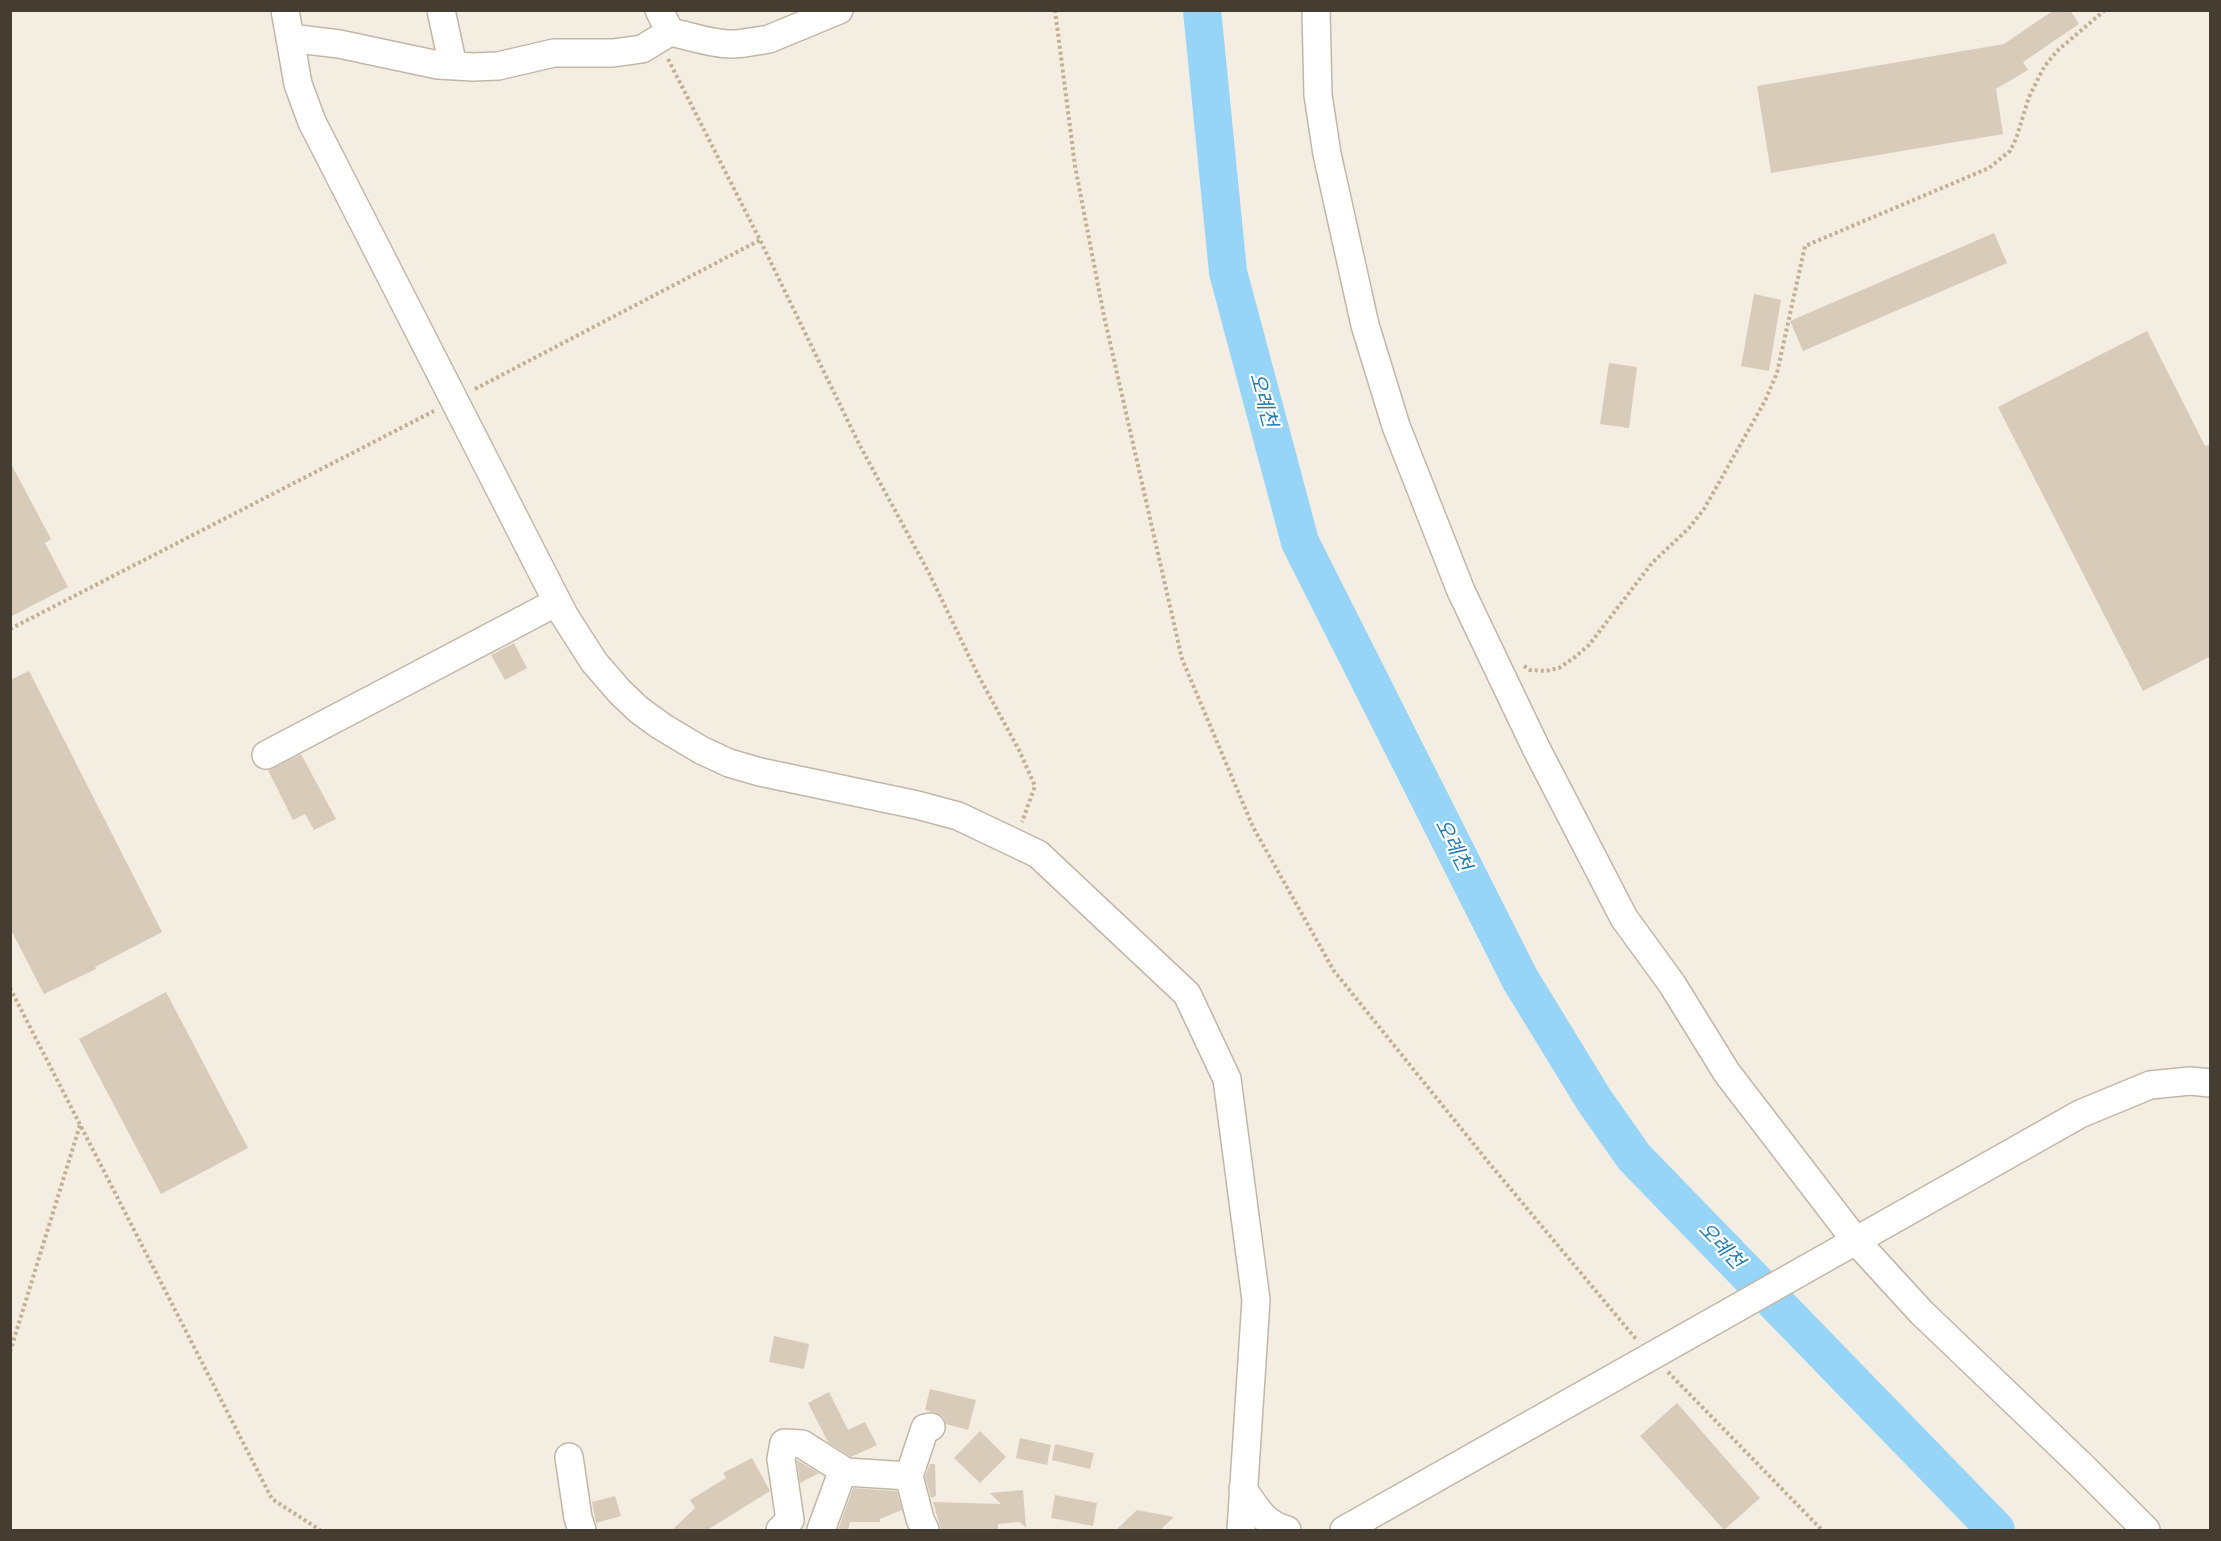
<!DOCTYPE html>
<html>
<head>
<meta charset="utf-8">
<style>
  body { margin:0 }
  #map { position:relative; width:2221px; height:1541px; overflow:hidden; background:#f3ede2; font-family:Mulish,sans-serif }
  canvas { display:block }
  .frame { position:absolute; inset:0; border:12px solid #453d32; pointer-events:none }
</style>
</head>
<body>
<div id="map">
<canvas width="2221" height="1541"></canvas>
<div class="frame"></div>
</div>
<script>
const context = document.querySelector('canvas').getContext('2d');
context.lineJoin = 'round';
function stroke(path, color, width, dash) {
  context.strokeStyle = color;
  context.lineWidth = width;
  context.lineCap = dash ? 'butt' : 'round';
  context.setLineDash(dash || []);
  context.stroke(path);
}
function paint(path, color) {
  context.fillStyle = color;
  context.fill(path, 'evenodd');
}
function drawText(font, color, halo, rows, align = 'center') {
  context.font = font + ' Mulish,"Noto Sans KR",sans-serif';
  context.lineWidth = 4.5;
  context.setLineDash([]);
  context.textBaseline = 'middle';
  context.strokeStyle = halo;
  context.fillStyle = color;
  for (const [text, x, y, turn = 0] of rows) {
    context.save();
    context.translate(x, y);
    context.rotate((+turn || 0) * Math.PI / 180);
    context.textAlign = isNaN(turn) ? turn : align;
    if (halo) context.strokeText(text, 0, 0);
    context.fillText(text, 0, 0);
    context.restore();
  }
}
const river = new Path2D(`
  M1202,10L1228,272L1300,542L1520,979L1594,1100L1634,1157L1996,1530`);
const building = new Path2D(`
  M2054,10H2070L2079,24L2023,62L2028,70L1996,89L2003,134L1771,173L1757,86L2004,44Z
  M1994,233L2007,263L1803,351L1790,321Z
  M1754,294L1781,300L1769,371L1741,366Z
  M2147,331L2205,446L2211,444V656L2143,691L1998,407Z
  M1609,363L1637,367L1629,428L1600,424Z
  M10,462L51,539L45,543L68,587L10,617Z
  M514,643L527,668L505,680L491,655Z
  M29,671L162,932L95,967L96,969L44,994L10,928V680Z
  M301,754L336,819L314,830L305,814L293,820L268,770Z
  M166,992L248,1148L161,1194L79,1039Z
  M774,1336L809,1344L804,1369L769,1362Z
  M930,1389L976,1400L968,1430L946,1424L943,1417L937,1413L925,1410Z
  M829,1392L848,1430L865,1422L877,1445L851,1457L828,1442L808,1403Z
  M1677,1403L1760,1498L1724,1530L1640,1436Z
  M980,1431L1006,1457L980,1483L954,1458Z
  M1020,1438L1051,1445L1047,1465L1016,1458Z
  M1055,1444L1094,1453L1090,1469L1052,1460Z
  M752,1458L770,1491L707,1530H672L695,1508L690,1500L726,1478L723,1473Z
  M797,1460L819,1473L800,1483Z
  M930,1464H935L936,1496L931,1498L925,1477Z
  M853,1488L897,1491L902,1510L880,1519V1522H850L848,1530H838Z
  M1023,1490L1026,1528L1020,1522L998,1524V1530H941L933,1502L1001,1504L990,1493Z
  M1055,1495L1097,1503L1093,1526L1051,1518Z
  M615,1496L621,1516L596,1523L592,1502Z
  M1137,1510L1174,1517L1160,1530H1116Z`);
const path = new Path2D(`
  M1055,10L1075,166L1104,316L1182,659L1253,827L1334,971L1489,1163L1636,1339
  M668,59L760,240L859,444L929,573L978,675L1019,750L1035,786L1022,822
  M475,389L760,240
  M10,629L434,411
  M1524,666L1530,670L1546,671L1559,668L1575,657L1589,645L1652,563L1689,528L1704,509L1765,401L1777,373L1805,246L1989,168L2010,151L2016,139L2029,97L2044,67L2057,51L2105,10
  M10,988L272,1499L320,1530
  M10,1352L80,1125
  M1668,1372L1822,1530`);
const minor = new Path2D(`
  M285,10L298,84L312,122L564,615L594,662L620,692L639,710L661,726L701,750L729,763L760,772L917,805L958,816L1038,854L1187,994L1227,1079L1256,1300L1241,1530
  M441,10L453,66
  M659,10L670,32
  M1316,10L1318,95L1327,154L1365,325L1396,426L1461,591L1536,748L1624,918L1672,984L1727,1073L1856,1241L1922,1313L2082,1466L2146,1530
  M290,38L339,44L438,65L473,67L498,66L554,53H613L642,49L670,32C690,36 711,44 731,44C743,44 756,41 769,39L839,10
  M266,755L557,602
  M569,1457L578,1518L582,1530
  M1243,1489C1256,1508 1264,1524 1287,1530
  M780,1530L790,1520L781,1459L784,1443L802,1444L846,1472L909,1476
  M821,1530L843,1470
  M925,1530L920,1519L909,1476L925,1428L931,1427
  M1344,1530L2080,1114L2150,1085L2190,1081L2210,1083`);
const waterNames = [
  ["오례천",1263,400,75],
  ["오례천",1453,845,63],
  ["오례천",1721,1246,46]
];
stroke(river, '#97d5f8', 38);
paint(building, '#d9cbba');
stroke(minor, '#c2b7a7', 30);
stroke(path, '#c3b094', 4, [3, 3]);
stroke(minor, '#fff', 27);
drawText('italic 20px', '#207db3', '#fff', waterNames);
</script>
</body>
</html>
